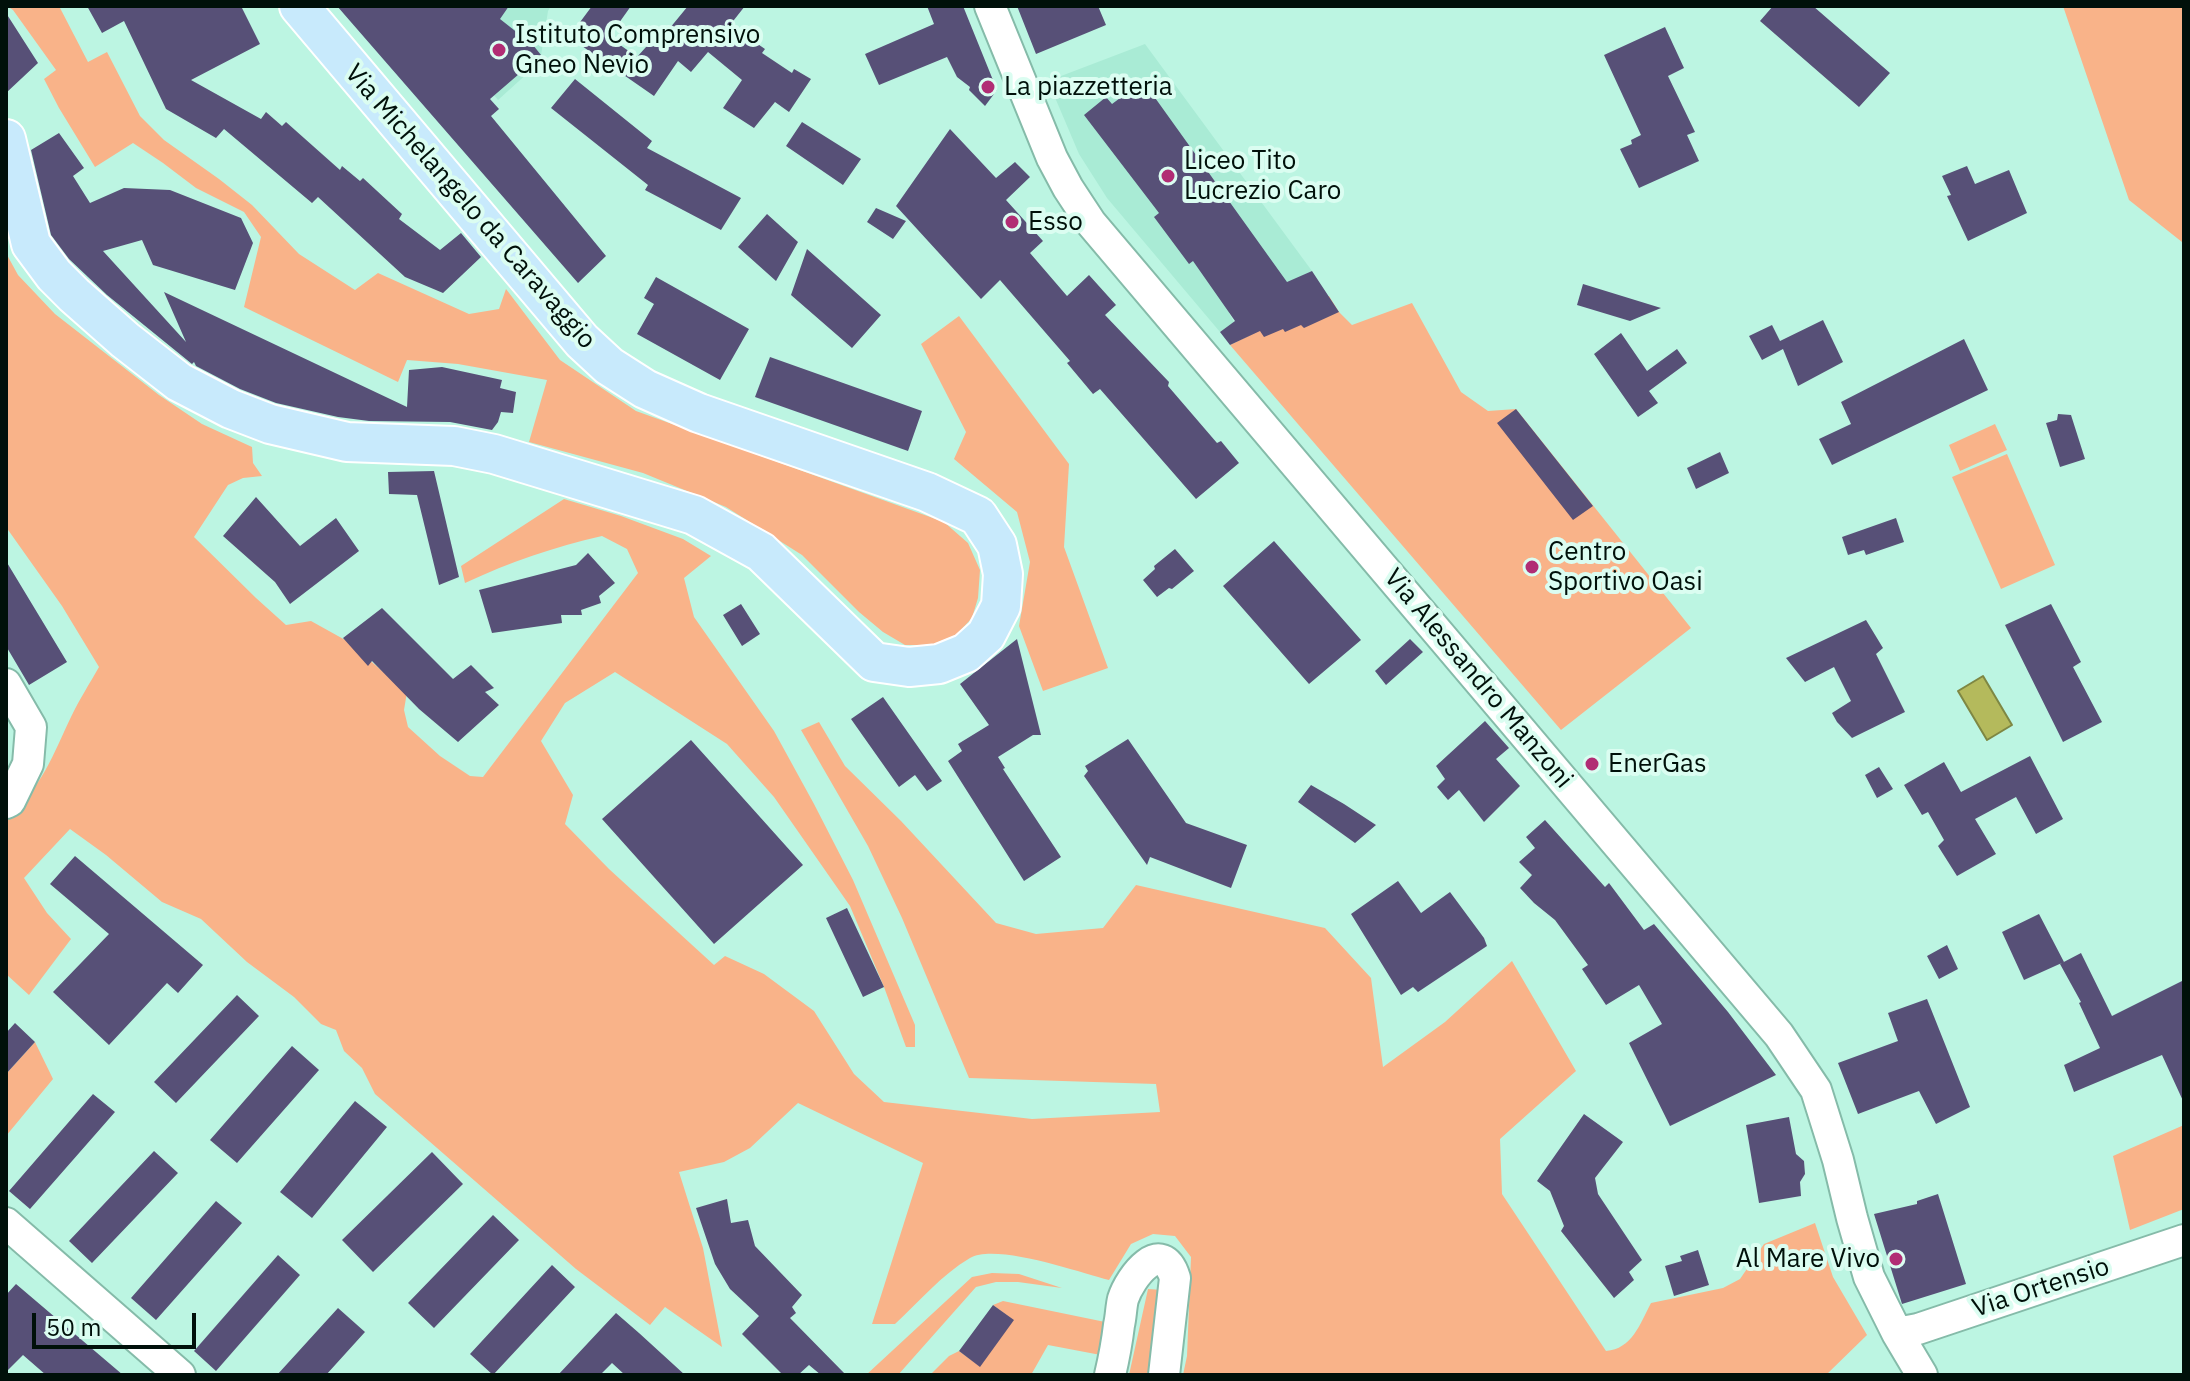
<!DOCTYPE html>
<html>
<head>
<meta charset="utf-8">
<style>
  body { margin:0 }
  #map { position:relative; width:2190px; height:1381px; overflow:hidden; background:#bcf5e2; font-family:"IBM Plex Sans",sans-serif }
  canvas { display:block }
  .frame { position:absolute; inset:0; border:8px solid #00100a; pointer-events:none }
  .scale { position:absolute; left:32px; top:1313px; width:164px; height:36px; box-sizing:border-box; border:4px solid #00100a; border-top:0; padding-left:10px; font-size:24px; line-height:28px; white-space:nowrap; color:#00100a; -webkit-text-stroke:6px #dbfdf1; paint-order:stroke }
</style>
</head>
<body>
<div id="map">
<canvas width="2190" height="1381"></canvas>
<div class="frame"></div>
<div class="scale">50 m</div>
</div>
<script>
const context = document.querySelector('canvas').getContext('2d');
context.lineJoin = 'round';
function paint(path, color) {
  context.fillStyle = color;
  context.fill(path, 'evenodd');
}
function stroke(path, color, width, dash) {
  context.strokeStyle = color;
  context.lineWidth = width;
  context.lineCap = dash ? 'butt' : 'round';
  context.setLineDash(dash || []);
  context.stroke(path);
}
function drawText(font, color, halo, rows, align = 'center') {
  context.font = font + ' "IBM Plex Sans",sans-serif';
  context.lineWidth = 8;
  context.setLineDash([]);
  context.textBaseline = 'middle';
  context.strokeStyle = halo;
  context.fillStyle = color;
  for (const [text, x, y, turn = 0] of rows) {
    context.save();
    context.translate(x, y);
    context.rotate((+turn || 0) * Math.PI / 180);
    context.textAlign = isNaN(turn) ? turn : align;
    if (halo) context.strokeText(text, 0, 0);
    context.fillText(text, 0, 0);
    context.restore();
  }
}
const built = new Path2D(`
  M446,6H551L548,11L540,62L498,100L444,36Z
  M1145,44L1312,271L1229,313L1234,322L1220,332L1107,198L1079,154L1048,81Z`);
const green = new Path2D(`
  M7,6H59L88,62L107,52L140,116L164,140L219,179L252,205L299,254L355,290L378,273L469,314L499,309L506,289L560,360L636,411L944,522L968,543L980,570L978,598L972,618L956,635L931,645H905L883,632L859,612L802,555L726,507L643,473L529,442L547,380L458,364L407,360L398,382L244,307L261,237L244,212L196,188L163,163L133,143L95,167L59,108L44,79L56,70L13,10Z
  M2063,6H2184V241L2182,242L2129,200Z
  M6,253L18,275L55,314L159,395L202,424L252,447L253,463L262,476L243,478L228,485L194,537L256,598L286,625L311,621L347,641L407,692L404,710L408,727L440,756L470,776L483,777L638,573L627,549L602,536C554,547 510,562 465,583L461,566L564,499L621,516L683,539L711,556L684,578L694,617L774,731L814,804L853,880L915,1025V1047H906L884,987L850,906L774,797L727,744L615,672L565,703L541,741L573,795L565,824L609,869L714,965L725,956L764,974L814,1011L854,1074L884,1102L1032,1119L1160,1112L1156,1084L969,1078L902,918L868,846L801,730L819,722L845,766L901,821L996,923L1036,934L1103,928L1136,885L1325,928L1371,978L1383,1067L1445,1022L1512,961L1576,1071L1500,1139L1502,1194L1606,1351C1632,1349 1640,1324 1651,1303L1723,1288L1740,1279L1764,1244L1815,1223L1833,1277L1867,1335L1826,1375H1183L1187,1356L1191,1257L1175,1236L1153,1234L1131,1244L1109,1280C1078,1272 996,1243 970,1258C941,1275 919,1302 895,1324H872L923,1163L798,1103L750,1148L724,1162L679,1172L703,1248L722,1347L665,1307L650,1325L576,1269L375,1094L362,1068L344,1051L336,1030L321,1024L294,997L247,962L201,919L162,902L106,855L70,829L24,878L47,913L71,939L29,995L6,974V814C40,794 55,750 71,717C79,700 90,683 99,667L62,606L6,527Z
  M1329,296L1339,312L1352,325L1412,303L1461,392L1488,411L1516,409L1691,628L1561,730L1230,345Z
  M959,316L1069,464L1064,547L1108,668L1043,691L1019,626L1030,562L1017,512L954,459L966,432L921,344Z
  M1995,424L2007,450L1960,471L1949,445Z
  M2007,454L2055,565L2001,589L1952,477Z
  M35,1042L53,1079L6,1136V1074Z
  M2184,1125V1209L2130,1230L2113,1156Z
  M992,1273L1019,1274L1062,1288L1018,1282H996L976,1287L898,1375H866L972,1277Z
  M1148,1289L1163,1290L1150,1375H1129Z
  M1003,1301L1110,1323L1106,1356L1048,1345L1031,1375H930L949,1356L959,1351L980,1366L1013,1320L993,1305Z`);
const water = new Path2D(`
  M1983,676L2012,725L1987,740L1958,691Z`);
const building = new Path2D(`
  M87,6H241L260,44L191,80L261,119L266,112L282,126L286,122L340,170L342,166L360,181L363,178L402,214L399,219L440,250L461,233L481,257L443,293L405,277L318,197L312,203L224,129L216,138L166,109L124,21L102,33Z
  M337,6H509L500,19L533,45L541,55L490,99L499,109L491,116L606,256L578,283Z
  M592,6H631L609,37L637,57L655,37L660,40L688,6H745L730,25L765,49L762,53L792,73L794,69L811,79L789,112L775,102L754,128L723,108L742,80L708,52L691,72L678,61L654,96L569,37Z
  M927,6H963L997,90L985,106L969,90L970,87L957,77L947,57L879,85L865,54L934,24Z
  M1017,6H1098L1106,25L1036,54Z
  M1773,6H1813L1890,73L1859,107L1760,21Z
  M6,13L38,63L6,93Z
  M1665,27L1684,68L1668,76L1695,132L1687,135L1699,161L1639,188L1620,149L1632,144L1631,140L1641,135L1604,55Z
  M575,79L652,141L647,148L741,198L721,230L645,190L648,185L551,108Z
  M1143,81L1287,282L1312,271L1339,312L1304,328L1301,325L1285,332L1283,329L1264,337L1260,331L1230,345L1220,332L1235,321L1193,261L1189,264L1154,217L1159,213L1084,115L1106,97L1112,104Z
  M802,122L861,159L843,185L786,146Z
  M950,129L996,178L1015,162L1030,177L1006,200L1043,241L1030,253L1067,296L1089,275L1116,305L1105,315L1169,382L1168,386L1217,443L1221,441L1239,463L1196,499L1100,389L1093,394L1067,363L1070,361L1000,280L981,299L896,206Z
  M59,133L84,168L73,176L90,203L124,188L170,190L241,218L253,243L235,290L153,265L142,240L103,251L186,342L164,292L407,407L409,370L442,367L502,380L500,388L516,392L513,413L501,412L498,422L492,430L450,422L369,421L338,417L276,403L240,389L196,366L194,362L192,364L107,295L69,259L51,235L31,150Z
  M1967,166L1975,184L2009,170L2027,213L1968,241L1947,196L1951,195L1942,176Z
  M876,208L906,221L893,239L867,222Z
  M767,214L798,242L776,281L738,247Z
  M807,249L881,315L852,348L791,295Z
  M656,277L749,329L720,380L637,334L654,304L644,298Z
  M1583,284L1661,308L1630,321L1577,305Z
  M1823,320L1843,362L1798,386L1783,349L1762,360L1749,336L1772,325L1780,341Z
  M1621,333L1647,371L1677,349L1687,363L1649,391L1658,403L1638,417L1594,354Z
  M1964,339L1988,390L1832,465L1819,439L1851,424L1841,402Z
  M770,357L922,411L908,451L755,397Z
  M1516,409L1593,506L1573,520L1497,423Z
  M2058,414L2071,415L2085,459L2060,467L2046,423L2057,420Z
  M1720,452L1729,473L1696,489L1687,468Z
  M434,471L459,577L439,585L417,495L389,494L388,472Z
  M256,497L300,546L336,518L359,551L290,604L275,582L223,536Z
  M1896,518L1904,542L1866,555L1864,550L1848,555L1842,537Z
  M1274,541L1361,640L1309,684L1223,586Z
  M1175,549L1194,571L1172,589L1169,588L1157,597L1143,580L1155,569L1154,566Z
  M588,553L615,583L599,596L601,603L581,610L582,615H561L562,623L492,633L479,590L576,565Z
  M6,561L67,662L29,685L6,646Z
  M741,604L760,634L742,646L723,615Z
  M2051,604L2081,662L2073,667L2102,722L2063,742L2005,625Z
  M382,608L453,679L471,665L494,688L485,692L499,705L458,742L419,709L372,661L368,666L343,638Z
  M1866,620L1883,648L1876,654L1905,712L1852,738L1837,722L1832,713L1851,701L1834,667L1805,682L1786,658Z
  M1017,639L1041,735H1033L998,757L1005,768L1003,769L1061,857L1024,881L948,761L962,751L958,744L989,725L960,684Z
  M1410,639L1423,652L1386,685L1375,671Z
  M883,697L942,781L927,791L915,775L899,787L851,719Z
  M1485,721L1509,748L1496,759L1520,786L1484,822L1459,790L1448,800L1437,787L1445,779L1436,766Z
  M1128,739L1186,823L1247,845L1231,888L1150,857L1147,865L1084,776L1088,771L1085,766Z
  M691,740L803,865L714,944L602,819Z
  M2030,756L2063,819L2036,834L2016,797L1975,819L1996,854L1957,876L1938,846L1944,840L1928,812L1922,815L1904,785L1944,762L1961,792Z
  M1879,767L1893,789L1877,798L1865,775Z
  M1311,785L1344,804L1376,825L1355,843L1298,802Z
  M1545,820L1605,887L1609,883L1644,930L1654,924L1728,1012L1776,1075L1670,1126L1629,1043L1662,1024L1639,985L1606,1005L1582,969L1588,965L1555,920L1534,903L1520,888L1532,875L1519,862L1535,848L1526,837Z
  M75,856L203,965L178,993L167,983L109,1045L53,992L109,934L50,884Z
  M1398,881L1421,913L1450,892L1484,938L1487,946L1418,992L1413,987L1401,995L1351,914Z
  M847,908L884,987L863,997L826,918Z
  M2039,914L2064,962L2024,980L2002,932Z
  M1947,945L1958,969L1939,979L1927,956Z
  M2081,953L2112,1016L2184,980V1103L2162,1055L2074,1092L2064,1065L2100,1048L2079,1003L2081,1002L2060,964Z
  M237,995L259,1016L176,1103L154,1082Z
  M1927,999L1970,1107L1936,1124L1919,1091L1858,1114L1838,1063L1898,1041L1888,1013Z
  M15,1023L35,1042L6,1074V1033Z
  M292,1046L319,1070L237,1163L210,1140Z
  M93,1094L115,1112L30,1209L9,1191Z
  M355,1101L387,1127L312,1218L280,1192Z
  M1584,1114L1623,1142L1595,1178L1598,1194L1642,1260L1629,1272L1634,1280L1614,1298L1561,1231L1564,1226L1550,1191L1537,1181Z
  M1789,1117L1796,1154L1804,1161L1805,1174L1800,1182L1801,1196L1759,1203L1746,1125Z
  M154,1151L178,1173L92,1263L69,1241Z
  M432,1152L463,1184L373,1272L342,1240Z
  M1938,1194L1966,1284L1902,1304L1874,1214L1917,1204V1201Z
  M727,1199L731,1223L748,1220L755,1246L802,1295L792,1307L796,1313L790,1318L846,1375H821L809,1365L798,1375H783L742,1334L759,1316L730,1289L715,1264L696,1208Z
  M216,1201L242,1223L156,1320L131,1298Z
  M493,1215L519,1240L434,1328L408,1303Z
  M1698,1250L1709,1285L1674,1296L1665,1266L1682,1261L1680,1256Z
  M278,1255L300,1275L216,1371L194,1351Z
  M552,1265L575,1287L493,1375L470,1354Z
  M16,1284L123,1375H46L23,1355L6,1372V1295Z
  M993,1305L1014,1320L980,1367L959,1351Z
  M338,1308L365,1332L326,1375H277Z
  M616,1313L639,1333L685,1375H625L612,1363L600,1375H558Z`);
const minor = new Path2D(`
  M990,6L1052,158L1068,188L1091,223L1779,1035L1816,1090L1838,1160L1852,1218L1869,1277L1897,1333L1922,1375
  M6,684L31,727L28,764L10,801L6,803
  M6,1223L180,1375
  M1897,1333L1918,1329L2184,1240
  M1110,1375C1114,1358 1117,1342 1119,1325C1121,1317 1121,1307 1123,1299C1130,1277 1162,1235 1175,1278L1164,1375`);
const major = new Path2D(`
  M6,139L31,244L54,275L74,295L125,340L179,382L231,409L270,424L347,442L454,446L494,454L694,515L761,552L874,662L909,667L939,664L966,653L986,635L1001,606L1003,574L997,545L978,516L927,492L699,413L645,389L609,366L582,341L299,6`);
const markers = [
  [499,50,8,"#b12d74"],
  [988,87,8,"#b12d74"],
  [1168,176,8,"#b12d74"],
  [1012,222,8,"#b12d74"],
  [1532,567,8,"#b12d74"],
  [1592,764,8,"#b12d74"],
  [1896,1259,8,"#b12d74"]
];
const poiNames = [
  ["Istituto Comprensivo",515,35],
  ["Gneo Nevio",515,65],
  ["La piazzetteria",1004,87],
  ["Liceo Tito",1184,161],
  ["Lucrezio Caro",1184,191],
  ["Esso",1028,222],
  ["Centro",1548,552],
  ["Sportivo Oasi",1548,582],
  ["EnerGas",1608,764],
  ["Al Mare Vivo",1880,1259,"right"]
];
const streetNames = [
  ["Via Michelangelo da Caravaggio",470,207,49],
  ["Via Alessandro Manzoni",1478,679,50],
  ["Via Ortensio",2041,1288,-18]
];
paint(built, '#a9ebd5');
paint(green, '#f9b389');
paint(water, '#b4ba5c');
stroke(water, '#7e8743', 2);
paint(building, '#575077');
stroke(minor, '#85bba9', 34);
stroke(major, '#fff', 42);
stroke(minor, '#fff', 30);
stroke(major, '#c8eafc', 38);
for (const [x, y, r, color] of markers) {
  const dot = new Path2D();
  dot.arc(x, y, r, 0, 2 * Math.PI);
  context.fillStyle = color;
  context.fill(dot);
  stroke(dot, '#dbfdf1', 3);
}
drawText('26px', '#00100a', '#dbfdf1', poiNames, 'left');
drawText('26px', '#00100a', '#dbfdf1', streetNames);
</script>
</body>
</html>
